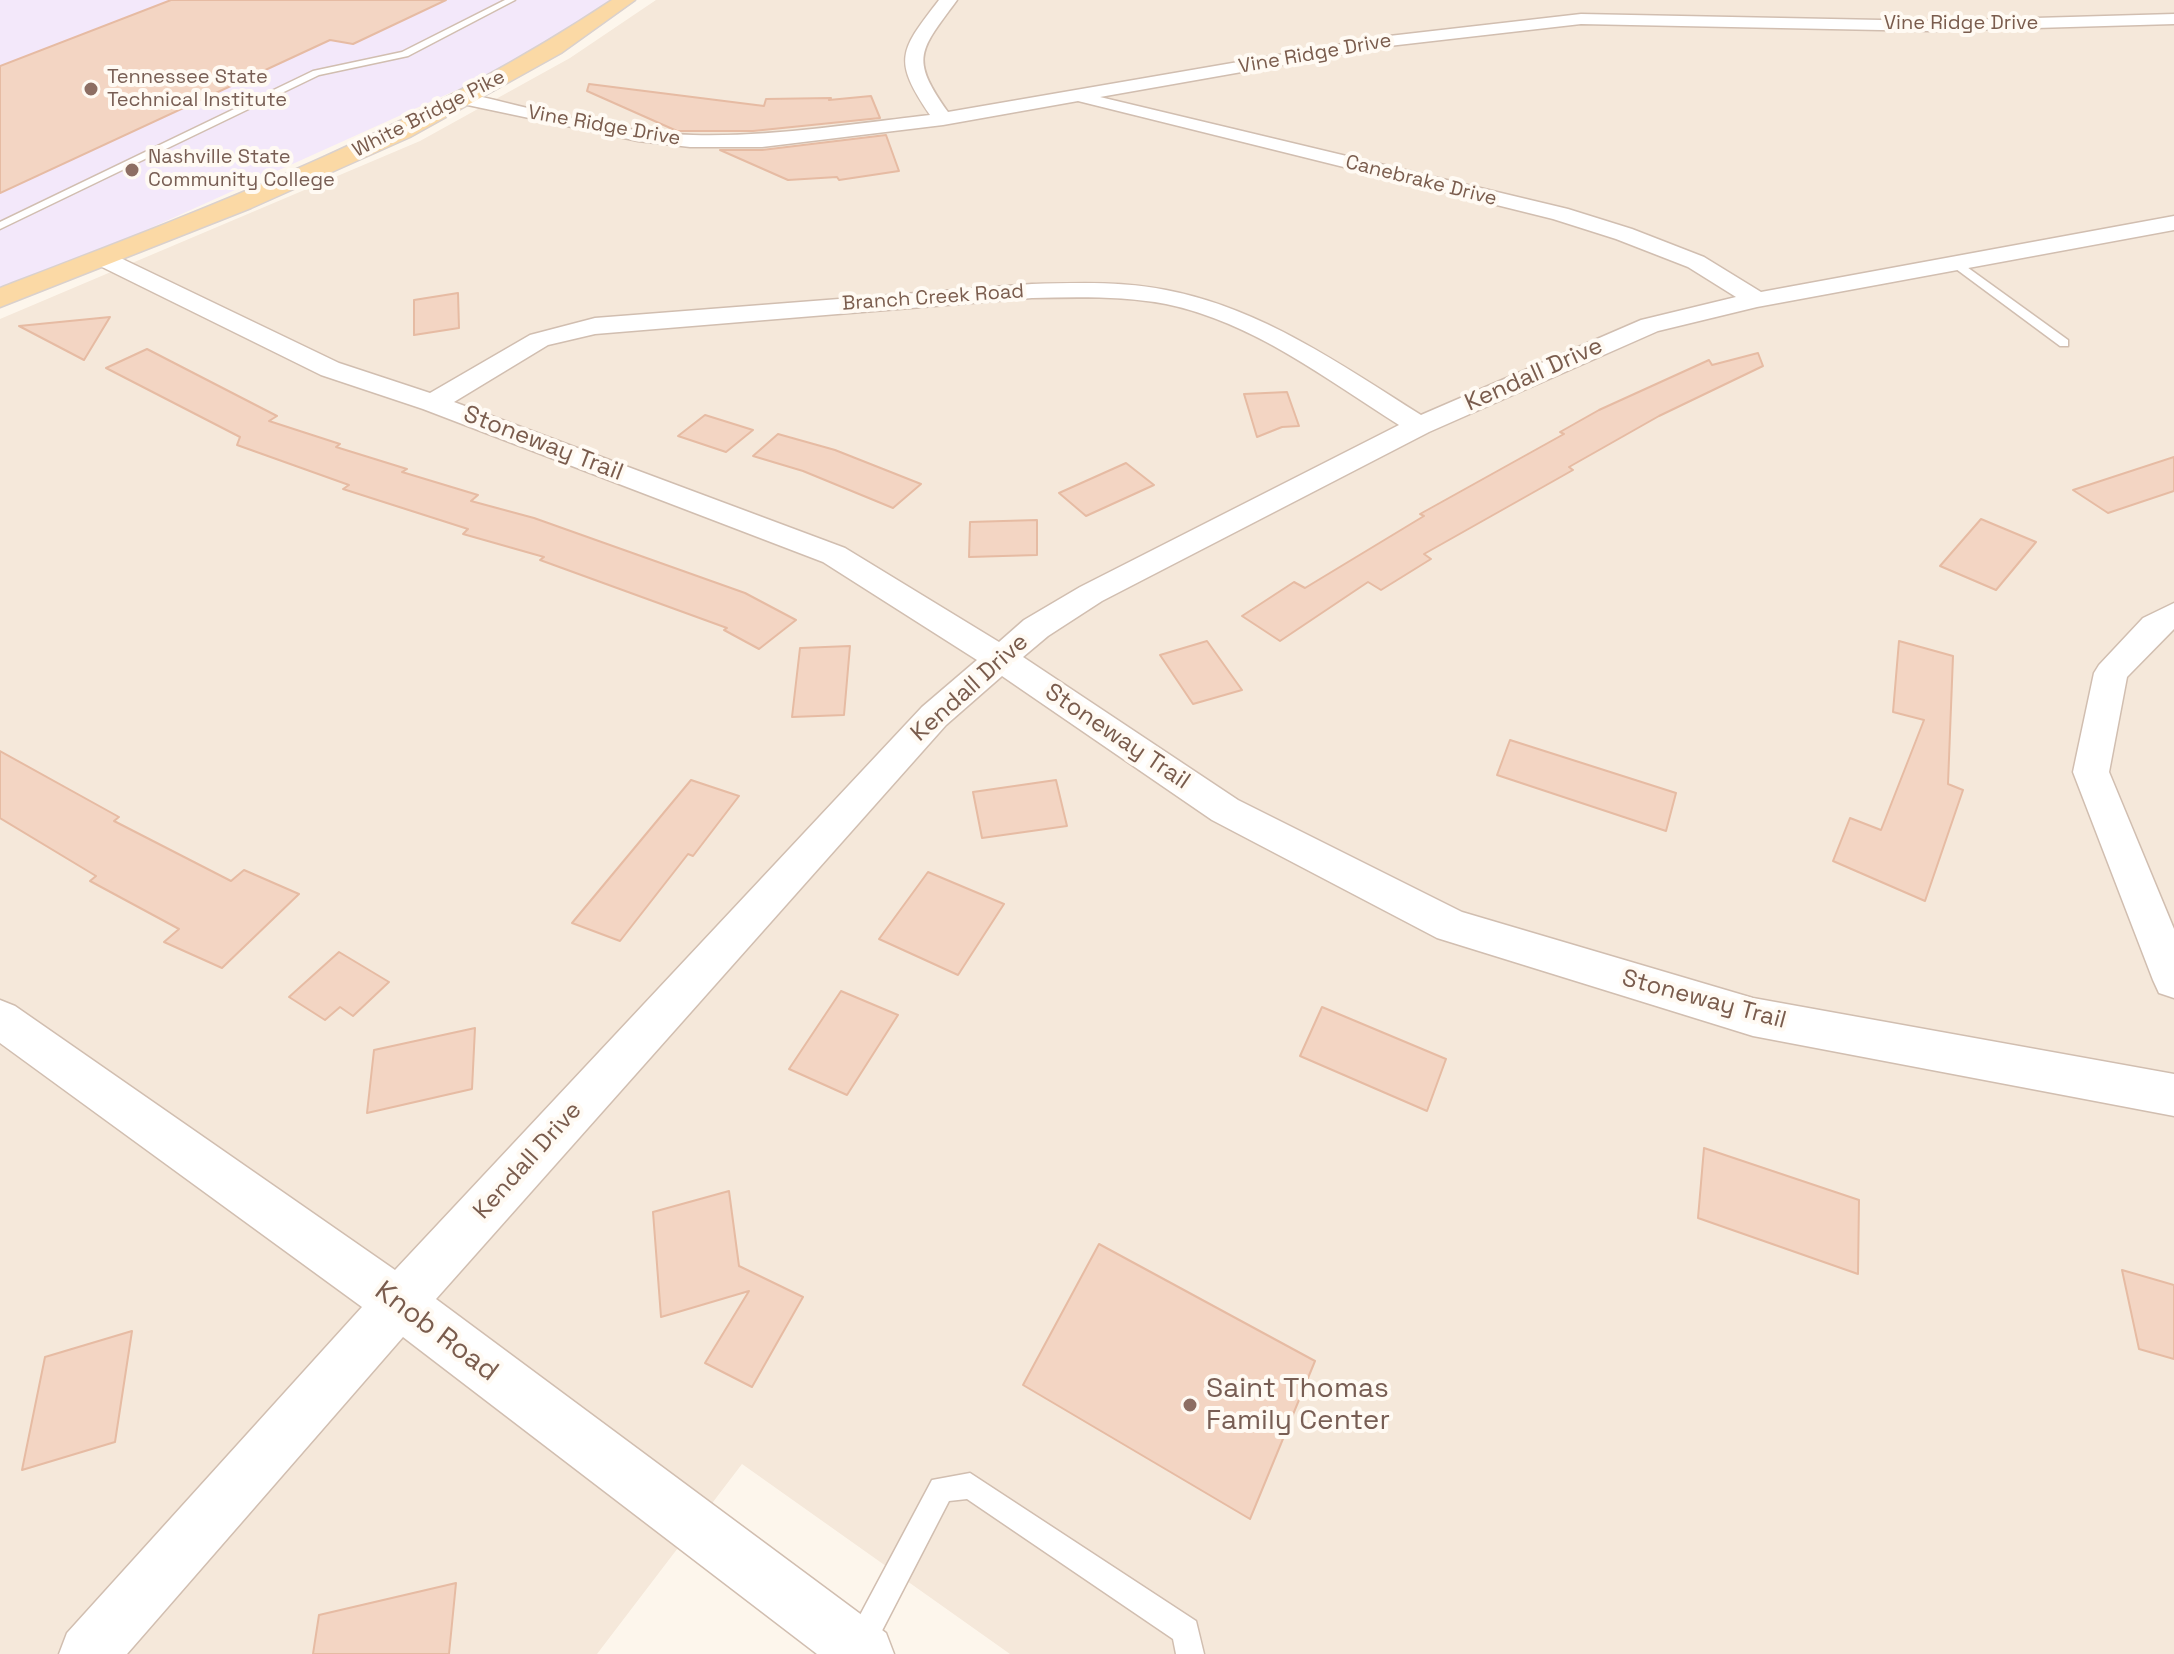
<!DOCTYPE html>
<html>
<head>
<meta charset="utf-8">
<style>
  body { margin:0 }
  canvas { display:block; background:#fdf6ec }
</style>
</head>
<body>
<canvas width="2174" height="1654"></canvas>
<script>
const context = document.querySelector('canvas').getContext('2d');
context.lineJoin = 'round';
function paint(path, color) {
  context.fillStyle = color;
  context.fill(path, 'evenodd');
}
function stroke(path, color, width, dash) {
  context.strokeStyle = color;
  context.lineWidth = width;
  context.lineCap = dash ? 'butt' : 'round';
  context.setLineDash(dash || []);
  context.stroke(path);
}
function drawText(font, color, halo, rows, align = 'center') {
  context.font = font + ' "Space Grotesk",sans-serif';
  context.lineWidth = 8;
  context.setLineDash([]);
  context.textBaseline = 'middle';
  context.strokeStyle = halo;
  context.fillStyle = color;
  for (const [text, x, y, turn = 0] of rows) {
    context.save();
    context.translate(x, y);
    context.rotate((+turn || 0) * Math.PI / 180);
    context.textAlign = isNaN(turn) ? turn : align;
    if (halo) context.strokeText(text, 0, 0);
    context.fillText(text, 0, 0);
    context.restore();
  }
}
const residential = new Path2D(`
  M656,0H2174V1654H1010L742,1464L597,1654H0V319L420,141L570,58Z`);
const education = new Path2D(`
  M0,0H620L574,37L0,296Z`);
const building = new Path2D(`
  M171,0H446L353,44L330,40L0,193V66Z
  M589,84L764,106L766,99L831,98L829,100L871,96L880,118L753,131H677L587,91Z
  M886,135L899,171L839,180L837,177L788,180L720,150H762Z
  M458,293L459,328L414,335V300Z
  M110,317L84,360L19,326Z
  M147,349L277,416L269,421L340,444L336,447L407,469L402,472L478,495L471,501L534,518L745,593L796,620L759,649L724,630L727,628L540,560L544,557L463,534L468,529L343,489L349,485L237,445L240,437L106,368Z
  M1758,353L1763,366L1659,416L1569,467L1573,470L1424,554L1431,559L1381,590L1368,582L1280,641L1242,616L1294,582L1305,588L1424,516L1420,514L1564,434L1560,432L1599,410L1709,360L1712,365Z
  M1287,392L1299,426L1282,427L1257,437L1244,394Z
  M705,415L753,430L726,452L678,436Z
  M778,434L835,450L921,484L893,508L803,471L753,456Z
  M2174,457V491L2108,513L2073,490Z
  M1126,463L1154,485L1086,516L1059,493Z
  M1981,519L2036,542L1996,590L1940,566Z
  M1037,520V555L969,557L970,522Z
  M1207,641L1242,690L1193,704L1160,655Z
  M1899,641L1953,656L1948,784L1963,790L1925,901L1833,861L1850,818L1881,830L1924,720L1893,712Z
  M850,646L844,715L792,717L800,648Z
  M1510,740L1676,793L1666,831L1497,775Z
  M0,751L119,817L114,821L231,881L244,870L299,894L222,968L164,942L179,929L90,881L96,876L0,818Z
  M691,780L739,796L693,856L688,854L620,941L572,923Z
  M1056,780L1067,826L982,838L973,792Z
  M928,872L1004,904L958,975L879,939Z
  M339,952L389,982L353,1016L340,1007L325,1020L289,997Z
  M841,991L898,1015L847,1095L789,1069Z
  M1322,1007L1446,1059L1427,1111L1300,1056Z
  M475,1028L472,1089L367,1113L374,1050Z
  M1704,1148L1859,1200L1858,1274L1698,1218Z
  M729,1191L739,1266L803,1297L752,1387L705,1363L749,1291L661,1317L653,1212Z
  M1099,1244L1315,1361L1250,1519L1023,1385Z
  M2122,1270L2174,1285V1359L2139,1349Z
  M132,1331L115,1442L22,1470L45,1357Z
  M456,1583L449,1654H313L319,1615Z`);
const lane = new Path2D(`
  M505,0H515L408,56L319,75L0,229V222L313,71L402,52Z
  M1952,262H1960L2068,340V346H2060L1952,266Z
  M970,1473L1196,1621L1204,1654H1176L1173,1639L967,1499L949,1501L871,1652H851L847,1642L851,1632L932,1480Z`);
const street = new Path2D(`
  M939,0H957C920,51 909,57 948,112L1389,36L1581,14L1931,21L2174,14V24L1931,31L1581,24L1389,46L1100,97L1568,209L1632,229L1704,257L1761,292L2174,216V230L1757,307L1658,331L1429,432L1102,601L1048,636L1023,657L1238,800L1462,912L1753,998L2174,1074V1116L1753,1036L1437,938L1212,820L1002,676L946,725L436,1299L886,1633L894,1654H817L403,1337L127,1654H59L67,1633L362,1307L0,1043V1000L15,1006L395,1270L922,707L977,660L823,562L423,409L321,375L94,263L90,258L94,253H110L339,363L430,393L530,335L595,318L1032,284C1076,283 1122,281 1166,290C1261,308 1340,364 1421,415L1641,320L1736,297L1688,267L1616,239L1553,219L1078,101L943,125L762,147H690L638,141L458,103L455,99L465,93C539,110 616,133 693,135C773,137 851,124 930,115C892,59 900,51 939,0ZM1032,298C1077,297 1122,296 1166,304C1253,322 1326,379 1399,425L1080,587L1024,620L999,642L845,548L454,402L548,345L595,334Z
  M2174,603V629L2127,677L2109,772L2174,929V998L2159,993L2153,980L2073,772L2094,673L2099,665L2143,618Z`);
const primary = new Path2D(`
  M612,0H635L561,53L410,137L251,208L0,307V288C216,205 418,129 612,0Z`);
const markers = [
  [91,89,8,"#8d6e63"],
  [132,170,8,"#8d6e63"],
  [1190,1405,8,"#8d6e63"]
];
const farStreetnames = [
  ["Vine Ridge Drive",1961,24],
  ["Vine Ridge Drive",1315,54,-10],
  ["White Bridge Pike",429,114,-27],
  ["Vine Ridge Drive",604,126,10],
  ["Canebrake Drive",1421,181,14],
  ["Branch Creek Road",933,298,-4]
];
const farEducationnames = [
  ["Tennessee State",107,78],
  ["Technical Institute",107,101],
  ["Nashville State",148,158],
  ["Community College",148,181]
];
const streetNames = [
  ["Kendall Drive",1534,375,-24],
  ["Stoneway Trail",543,444,21],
  ["Kendall Drive",970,688,-42],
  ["Stoneway Trail",1117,737,34],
  ["Stoneway Trail",1704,1000,15],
  ["Kendall Drive",528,1161,-48]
];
const nearStreetnames = [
  ["Knob Road",436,1332,37]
];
const nearEducationnames = [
  ["Saint Thomas",1206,1389],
  ["Family Center",1206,1421]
];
paint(residential, '#f5e8da');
paint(education, '#f3e8fa');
paint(building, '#f3d5c3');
stroke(building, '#e6bba3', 2);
stroke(lane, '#d1beb0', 3);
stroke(street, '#d1beb0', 3);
stroke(primary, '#dad1cd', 3);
paint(lane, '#fff');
paint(street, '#fff');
paint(primary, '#fbd9a5');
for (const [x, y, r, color] of markers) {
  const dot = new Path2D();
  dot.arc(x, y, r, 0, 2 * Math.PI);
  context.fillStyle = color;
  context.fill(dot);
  stroke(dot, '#fffaf3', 3);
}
drawText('20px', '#7a5c4d', '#fffaf3', farStreetnames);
drawText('20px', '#785e54', '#fffaf3', farEducationnames, 'left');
drawText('24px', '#7a5c4d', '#fffaf3', streetNames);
drawText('28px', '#7a5c4d', '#fffaf3', nearStreetnames);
drawText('28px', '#785e54', '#fffaf3', nearEducationnames, 'left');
</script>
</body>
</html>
